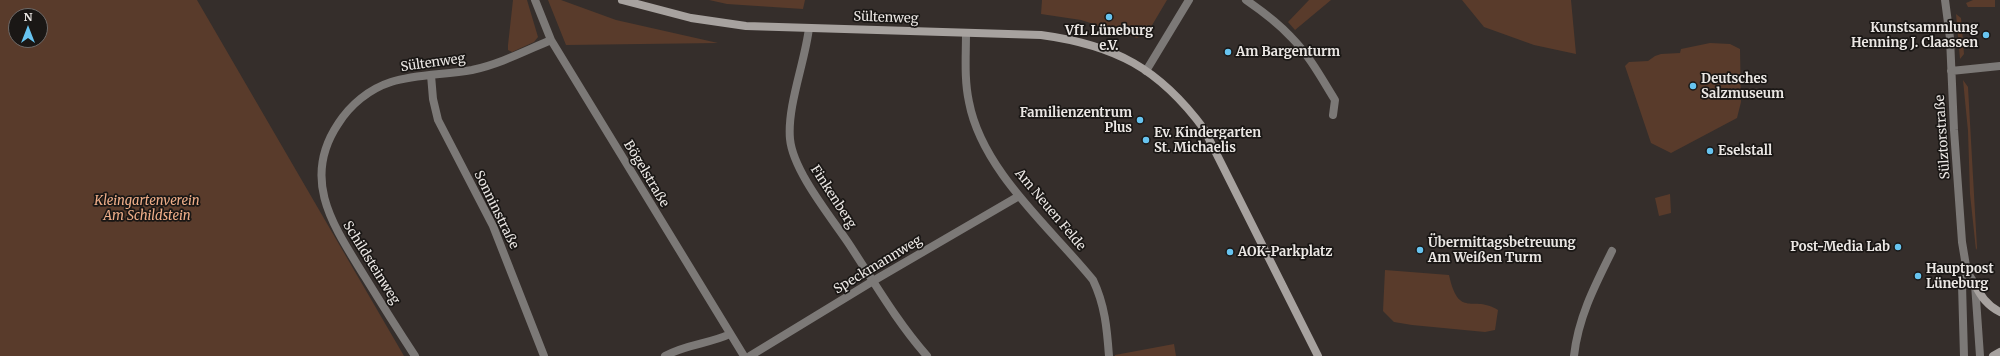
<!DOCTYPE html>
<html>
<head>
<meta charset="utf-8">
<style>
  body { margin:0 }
  #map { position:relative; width:2000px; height:356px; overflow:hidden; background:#352e2b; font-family:Merriweather,serif }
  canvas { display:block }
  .north { position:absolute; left:8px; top:8px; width:40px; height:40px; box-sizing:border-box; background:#1a1715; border:1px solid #6e6a68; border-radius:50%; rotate:0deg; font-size:11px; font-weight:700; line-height:16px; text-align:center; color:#ebe7e4 }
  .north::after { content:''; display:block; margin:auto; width:14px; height:18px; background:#67c4f0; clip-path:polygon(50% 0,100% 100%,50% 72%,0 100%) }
</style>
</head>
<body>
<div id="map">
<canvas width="2000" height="356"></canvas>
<div class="north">N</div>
</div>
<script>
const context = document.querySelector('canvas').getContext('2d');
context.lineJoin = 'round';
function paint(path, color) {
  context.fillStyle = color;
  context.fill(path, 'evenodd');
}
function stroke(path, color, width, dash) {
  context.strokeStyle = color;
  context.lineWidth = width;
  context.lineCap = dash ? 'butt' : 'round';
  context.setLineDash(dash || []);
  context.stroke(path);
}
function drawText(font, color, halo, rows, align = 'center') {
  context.font = font + ' Merriweather,serif';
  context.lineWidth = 3.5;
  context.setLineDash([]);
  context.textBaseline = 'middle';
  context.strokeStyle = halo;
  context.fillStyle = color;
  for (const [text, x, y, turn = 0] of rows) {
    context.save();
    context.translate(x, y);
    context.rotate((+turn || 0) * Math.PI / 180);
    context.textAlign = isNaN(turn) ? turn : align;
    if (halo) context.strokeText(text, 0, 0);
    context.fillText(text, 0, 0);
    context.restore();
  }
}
const green = new Path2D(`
  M0,0H197L404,356H0ZM16,16H40V40H16Z
  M513,0H527L538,37L534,42L512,52L508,50V45Z
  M548,0H561L616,20L718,43L566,45Z
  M709,0H805L803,9L727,4Z
  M1042,0H1167L1148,32L1137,38L1081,20L1041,14Z
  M1309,0H1331L1295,30L1288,22Z
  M1462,0H1571L1576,54L1534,45L1484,27Z
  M1973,0H1995V7H1968L1966,3Z
  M1956,14L1961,18L1964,54L1960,59Z
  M1710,43L1730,44L1740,49L1741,102L1737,118L1671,153L1651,143L1625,66L1629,62L1648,61L1655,56L1661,54L1680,53L1681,49Z
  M1963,80L1968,87L1977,248L1976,250L1970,194L1968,131Z
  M1670,194L1671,213L1659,216L1655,198Z
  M1385,270L1449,275C1459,320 1473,294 1498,310L1495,330L1485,332L1412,325L1394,322L1383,311Z
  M1174,344L1176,356H1115V355Z`);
const street = new Path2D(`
  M535,0L551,40L744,356
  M1246,0C1262,11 1278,23 1291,37C1309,55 1322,79 1335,100L1333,115
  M1945,0L1950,38L1954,130L1962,242L1967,272L1975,284L1980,356
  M809,28C805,62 787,106 790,139C793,171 831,217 849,244C874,282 897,322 927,356
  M966,33C966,56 964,79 969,102C982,171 1051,228 1093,280C1105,305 1107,329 1109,356
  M1146,71L1189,0
  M1951,71L2000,66
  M431,75L433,99L438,120L493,226L544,356
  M415,356C398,330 381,303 365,277C335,228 300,181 338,124C350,105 369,89 391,82C417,74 445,75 472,70C500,64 525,51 551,40
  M665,356C686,344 709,344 730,334
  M750,356L873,281L1019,196
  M1574,356C1578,318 1595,285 1612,251
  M1964,356L1962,284L1967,272`);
const secondary = new Path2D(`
  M622,0L691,18L746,26L1041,35C1115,45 1159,68 1204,129L1318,356
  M1975,284C1980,296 1988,306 2000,312
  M1993,356L2000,352`);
const markers = [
  [1109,17,4,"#67c4f0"],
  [1986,35,4,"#67c4f0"],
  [1228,52,4,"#67c4f0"],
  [1693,86,4,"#67c4f0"],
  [1140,120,4,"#67c4f0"],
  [1146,140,4,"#67c4f0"],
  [1710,151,4,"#67c4f0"],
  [1898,247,4,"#67c4f0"],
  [1420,250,4,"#67c4f0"],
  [1230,252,4,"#67c4f0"],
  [1918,276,4,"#67c4f0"]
];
const streetNames = [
  ["Sültenweg",886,18,2],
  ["Sültenweg",433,63,-8],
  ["Sülztorstraße",1943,137,-94],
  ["Bögelstraße",646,174,59],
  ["Finkenberg",833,197,57],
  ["Sonninstraße",496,210,64],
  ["Am Neuen Felde",1050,210,50],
  ["Schildsteinweg",371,263,58],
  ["Speckmannweg",878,265,-31]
];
const poiNames = [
  ["Kunstsammlung",1978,28,"right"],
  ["Henning J. Claassen",1978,43,"right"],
  ["VfL Lüneburg",1109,31,"center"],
  ["e.V.",1109,46,"center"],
  ["Am Bargenturm",1236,52],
  ["Deutsches",1701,79],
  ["Salzmuseum",1701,94],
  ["Familienzentrum",1132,113,"right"],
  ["Plus",1132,128,"right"],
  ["Ev. Kindergarten",1154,133],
  ["St. Michaelis",1154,148],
  ["Eselstall",1718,151],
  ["Übermittagsbetreuung",1428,243],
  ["Am Weißen Turm",1428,258],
  ["Post-Media Lab",1890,247,"right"],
  ["AOK-Parkplatz",1238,252],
  ["Hauptpost",1926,269],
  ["Lüneburg",1926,284]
];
const parkNames = [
  ["Kleingartenverein",147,201],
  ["Am Schildstein",147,216]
];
paint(green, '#593b2b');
stroke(street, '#7c7977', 8);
stroke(secondary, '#a7a29f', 8);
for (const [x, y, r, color] of markers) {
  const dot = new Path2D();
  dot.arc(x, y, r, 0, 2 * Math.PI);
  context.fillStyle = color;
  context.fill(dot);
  stroke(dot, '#1a1715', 1.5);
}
drawText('13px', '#ebe7e4', '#1a1715', streetNames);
drawText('bold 13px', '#ebe7e4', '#1a1715', poiNames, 'left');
drawText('italic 13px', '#efae89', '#1a1715', parkNames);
</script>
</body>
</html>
